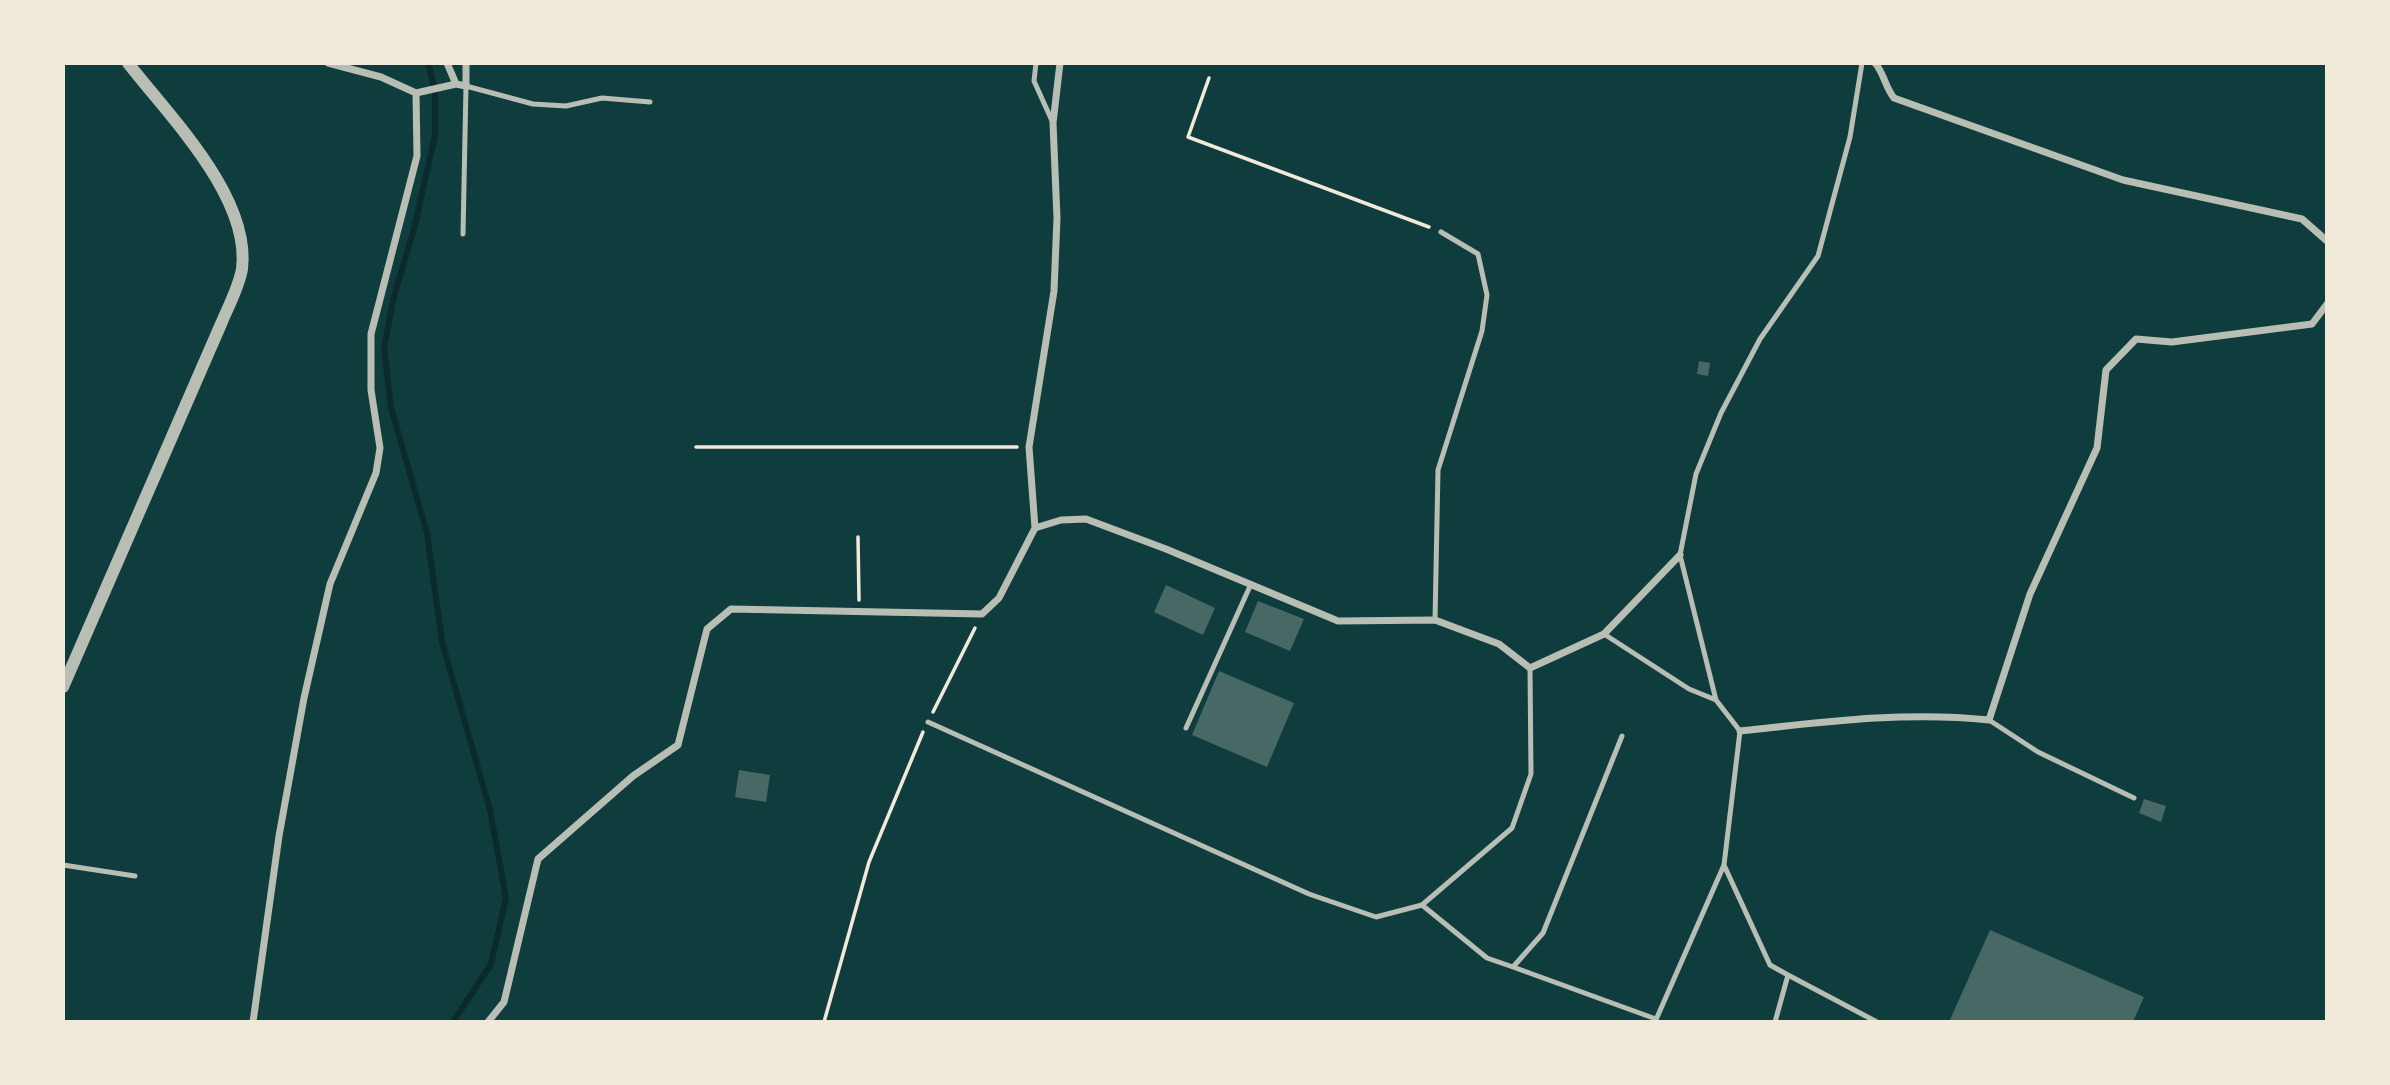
<!DOCTYPE html>
<html>
<head>
<meta charset="utf-8">
<style>
  body { margin:0 }
  #map { position:relative; width:2390px; height:1085px; overflow:hidden; background:#0f3d3e; font-family:"IBM Plex Sans",sans-serif }
  canvas { display:block }
  .frame { position:absolute; inset:0; border:65px solid #f1e9da; pointer-events:none }
</style>
</head>
<body>
<div id="map">
<canvas width="2390" height="1085"></canvas>
<div class="frame"></div>
</div>
<script>
const context = document.querySelector('canvas').getContext('2d');
context.lineJoin = 'round';
function stroke(path, color, width, dash) {
  context.strokeStyle = color;
  context.lineWidth = width;
  context.lineCap = dash ? 'butt' : 'round';
  context.setLineDash(dash || []);
  context.stroke(path);
}
function paint(path, color) {
  context.fillStyle = color;
  context.fill(path, 'evenodd');
}
const stream = new Path2D(`
  M428,63L435,91V135L414,229L394,296L384,348L391,408L427,533L442,642L490,810L506,898L491,964L453,1022`);
const building = new Path2D(`
  M1699,361L1710,363L1708,376L1697,374Z
  M1166,585L1215,608L1203,635L1154,612Z
  M1258,601L1304,619L1290,651L1245,632Z
  M1219,671L1294,703L1267,767L1192,735Z
  M739,770L770,775L766,802L735,797Z
  M2144,799L2166,806L2161,822L2139,813Z
  M1990,930L2144,997L2133,1022H1949Z`);
const path = new Path2D(`
  M1209,78L1188,137L1429,227
  M696,447H1017
  M858,537L859,600
  M933,712L975,628
  M824,1022L869,862L923,732`);
const service = new Path2D(`
  M1036,63L1034,81L1053,123
  M463,234L466,86L533,104L566,106L602,98L650,102
  M1435,620L1438,470L1482,331L1487,295L1478,254L1441,232
  M1604,634L1689,689L1716,700
  M1989,720L2038,752L2134,798
  M928,722L1309,894L1376,917L1422,905L1487,958L1513,967L1543,933L1622,736
  M1186,728L1251,584
  M63,865L135,876
  M1724,865L1770,965L1788,975
  M1422,905L1512,828L1531,774L1530,668
  M1513,967L1656,1019
  M1655,1022L1724,865L1740,731L1716,700L1680,555L1696,474L1721,413L1760,339L1818,256L1850,137L1862,63
  M1775,1022L1788,975L1877,1022`);
const minor = new Path2D(`
  M328,63L381,77L416,93L456,84L466,86V63
  M447,63L456,84
  M1875,63C1884,73 1885,87 1894,98L2123,180L2302,219L2327,241
  M1035,528L1029,447L1054,291L1057,218L1053,123L1060,63
  M1740,731C1823,722 1905,711 1989,720L2030,594L2097,448L2106,370L2136,339L2172,342L2312,324L2327,304
  M253,1022L279,836L304,698L330,584L376,473L380,448L371,390V334L417,156L416,93
  M488,1022L504,1002L538,859L633,776L678,745L707,629L731,609L982,614L999,598L1035,528L1061,520L1086,519L1166,549L1338,621L1435,620L1499,644L1530,668L1604,634L1680,555`);
const tertiary = new Path2D(`
  M63,687L221,324C228,307 239,287 242,269C251,197 169,116 128,63`);
stroke(stream, '#0a2a2b', 6);
paint(building, '#486865');
stroke(path, '#f1e9da', 3.5);
stroke(service, '#b8beb3', 5);
stroke(minor, '#b8beb3', 7);
stroke(tertiary, '#b8beb3', 12);
</script>
</body>
</html>
